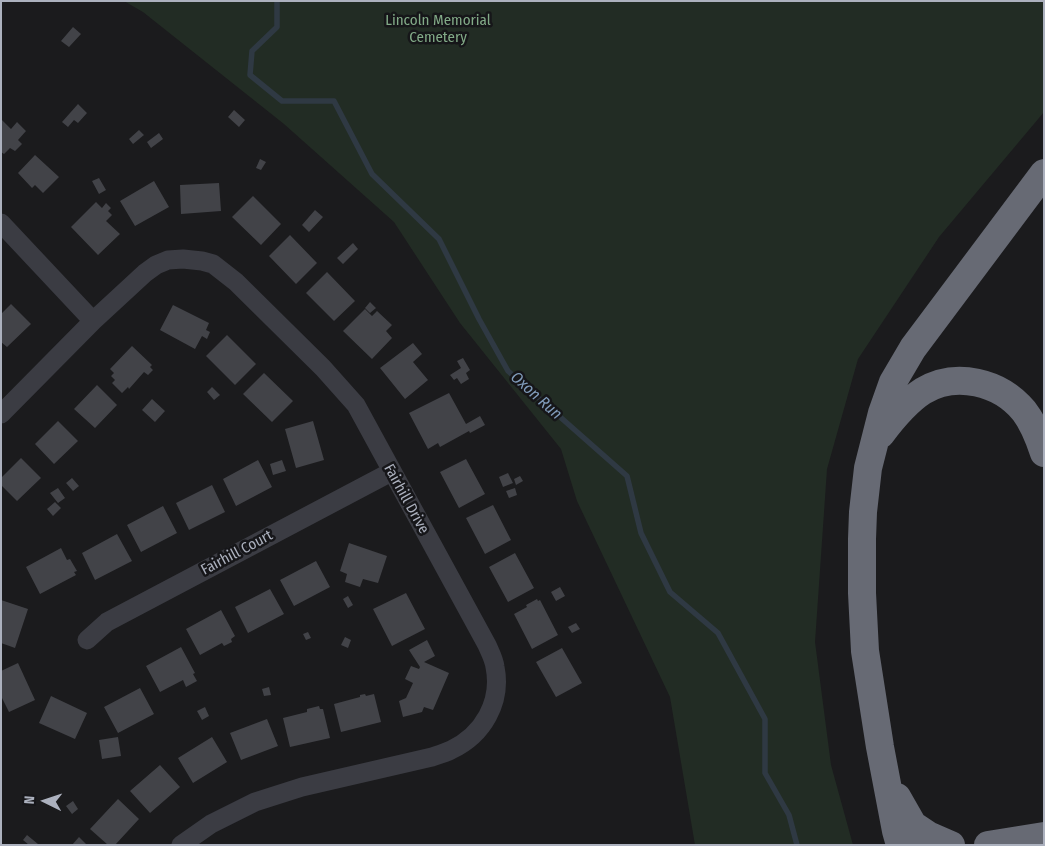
<!DOCTYPE html>
<html>
<head>
<meta charset="utf-8">
<style>
  body { margin:0 }
  #map { position:relative; width:1045px; height:846px; overflow:hidden; background:#1b1b1d; font-family:"Fira Sans Condensed",sans-serif }
  canvas { display:block }
  .frame { position:absolute; inset:0; border:2px solid #acb1be; pointer-events:none }
  .north { position:absolute; left:20px; top:776px; width:50px; height:50px; -webkit-text-stroke:4px #161619; paint-order:stroke; rotate:274deg; font-size:14px; font-weight:700; line-height:20px; text-align:center; color:#acb1be }
  .north::after { content:''; display:block; margin:auto; width:18px; height:22px; background:#acb1be; clip-path:polygon(50% 0,100% 100%,50% 72%,0 100%) }
</style>
</head>
<body>
<div id="map">
<canvas width="1045" height="846"></canvas>
<div class="frame"></div>
<div class="north">N</div>
</div>
<script>
const context = document.querySelector('canvas').getContext('2d');
context.lineJoin = 'round';
function paint(path, color) {
  context.fillStyle = color;
  context.fill(path, 'evenodd');
}
function stroke(path, color, width, dash) {
  context.strokeStyle = color;
  context.lineWidth = width;
  context.lineCap = dash ? 'butt' : 'round';
  context.setLineDash(dash || []);
  context.stroke(path);
}
function drawText(font, color, halo, rows, align = 'center') {
  context.font = font + ' "Fira Sans Condensed",sans-serif';
  context.lineWidth = 5;
  context.setLineDash([]);
  context.textBaseline = 'middle';
  context.strokeStyle = halo;
  context.fillStyle = color;
  for (const [text, x, y, turn = 0] of rows) {
    context.save();
    context.translate(x, y);
    context.rotate((+turn || 0) * Math.PI / 180);
    context.textAlign = isNaN(turn) ? turn : align;
    if (halo) context.strokeText(text, 0, 0);
    context.fillText(text, 0, 0);
    context.restore();
  }
}
const green = new Path2D(`
  M124,1H1044V112L939,237L858,359L827,469L815,642L831,765L853,845H695L670,697L577,501L561,449L460,323L394,222L284,124L143,12Z`);
const stream = new Path2D(`
  M277,1V27L252,51L250,75L282,101H334L372,174L439,239L479,319L508,371L627,476L641,533L670,592L718,633L765,719V773L789,815L797,845`);
const building = new Path2D(`
  M73,27L81,34L69,47L61,41Z
  M78,104L87,113L78,123L74,120L68,127L62,122Z
  M234,110L245,120L239,127L228,117Z
  M1,119L11,129L17,122L26,131L18,140L22,144L15,151L10,148L4,154L1,152Z
  M139,130L144,135L133,144L129,139Z
  M159,133L163,139L151,148L147,142Z
  M35,155L59,177L43,193L35,185L32,188L18,173Z
  M260,159L266,162L261,170L256,168Z
  M99,178L106,190L99,194L92,181Z
  M154,181L169,207L135,226L120,201Z
  M219,183L221,211L181,214L180,185Z
  M253,196L281,224L261,245L232,217Z
  M96,202L102,208L106,203L111,208L108,211L112,215L106,221L120,234L98,255L71,227Z
  M315,210L323,217L309,232L302,225Z
  M290,235L317,263L296,284L269,256Z
  M353,243L358,249L343,264L337,258Z
  M327,272L355,301L334,321L306,293Z
  M370,302L376,308L370,313L365,308Z
  M11,304L31,324L7,347L1,342V314Z
  M173,305L209,323L206,330L210,332L207,339L202,336L195,349L160,330Z
  M365,309L372,316L377,311L392,325L386,331L392,338L372,359L343,331Z
  M227,335L256,364L235,385L206,356Z
  M413,343L422,354L413,362L428,380L405,399L380,368Z
  M132,346L152,365L150,367L153,370L148,375L144,372L129,389L128,387L122,393L112,383L115,380L111,376L114,373L110,369Z
  M463,358L470,370L466,373L469,379L461,384L457,378L454,380L450,375L461,368L457,361Z
  M264,373L293,401L272,422L243,394Z
  M97,385L117,405L95,428L74,409Z
  M212,387L220,395L214,400L207,392Z
  M449,393L466,424L480,416L485,425L470,433L469,431L440,447L438,443L428,449L409,413Z
  M152,399L165,411L155,422L142,410Z
  M58,421L78,441L54,464L35,444Z
  M313,421L324,460L296,468L285,429Z
  M21,458L41,478L17,501L1,485V478Z
  M466,459L485,494L459,508L440,472Z
  M258,460L272,487L236,506L223,479Z
  M282,460L286,471L273,475L270,464Z
  M508,473L513,483L503,487L499,477Z
  M520,476L523,481L516,485L514,479Z
  M72,478L79,486L73,491L66,483Z
  M212,485L225,512L189,530L176,503Z
  M58,488L65,498L58,503L50,493Z
  M515,488L517,495L509,498L506,491Z
  M55,502L61,508L53,516L47,509Z
  M493,505L511,540L485,554L466,518Z
  M163,506L177,533L141,552L127,525Z
  M117,534L132,561L95,580L82,553Z
  M349,543L387,556L378,583L363,579L360,587L345,582L347,574L340,571Z
  M61,548L67,560L70,559L77,571L74,572L76,575L40,594L26,567Z
  M515,553L534,588L508,602L489,567Z
  M316,561L330,587L294,606L280,580Z
  M560,587L565,596L556,601L551,592Z
  M270,589L284,614L248,633L235,607Z
  M406,593L425,629L392,646L373,609Z
  M348,596L353,605L348,608L343,599Z
  M537,599L538,601L540,600L558,635L532,649L514,614L527,607L526,605Z
  M1,600L28,609L15,648L1,643Z
  M221,610L235,636L231,639L232,642L224,646L222,643L200,655L186,629Z
  M576,623L580,629L572,633L568,627Z
  M308,632L311,638L306,640L303,634Z
  M345,637L351,640L348,648L341,645Z
  M427,640L435,656L424,662L449,673L433,710L424,707L422,712L403,717L399,701L406,698L413,683L405,679L411,666L419,669L420,667L409,650Z
  M181,647L195,673L193,674L197,681L186,687L183,680L160,692L146,666Z
  M562,648L582,683L556,697L536,662Z
  M18,663L35,700L9,712L1,696V671Z
  M269,687L271,695L264,696L262,689Z
  M140,688L154,714L118,733L104,707Z
  M365,694L366,696L374,694L381,722L341,732L334,704L360,697V695Z
  M51,696L87,713L75,739L39,723Z
  M319,706L320,709H323L330,738L290,747L283,718L307,712V709Z
  M205,707L209,716L202,720L197,711Z
  M267,719L278,746L241,760L230,733Z
  M118,737L121,756L102,759L99,740Z
  M212,737L227,762L193,783L178,758Z
  M160,765L180,787L150,813L130,791Z
  M118,799L139,819L115,845H108L90,829Z
  M73,801L78,809L72,814L66,806Z
  M27,835L38,844L37,845H29L23,840Z
  M79,837L87,845H72Z`);
const street = new Path2D(`
  M1,223L93,321
  M1,414L93,321L145,273L156,265L168,260L183,259L202,261L213,264L236,282L323,368L356,405L487,645C490,652 494,659 495,667C502,702 483,735 451,750C445,753 438,755 432,757L302,787L255,802L211,824L181,845
  M87,640L107,622L391,472`);
const highway = new Path2D(`
  M881,434C893,418 906,402 923,391C956,371 1000,382 1024,411C1034,424 1039,438 1044,453
  M897,797L913,825L922,845
  M913,825L928,835L951,845
  M900,845L896,831L880,747L865,651L862,593V539L863,512L868,468L882,413L893,382L913,348L1044,173
  M988,845L1044,836`);
const parkNames = [
  ["Lincoln Memorial",438,21],
  ["Cemetery",438,38]
];
const streetNames = [
  ["Fairhill Drive",406,499,61],
  ["Fairhill Court",237,553,-28]
];
const waterNames = [
  ["Oxon Run",536,396,42]
];
paint(green, '#222c24');
stroke(stream, '#2f3943', 5.5);
paint(building, '#424348');
stroke(street, '#3b3c43', 19);
stroke(highway, '#676a74', 28);
drawText('15px', '#82aa87', '#161619', parkNames);
drawText('15px', '#acb1be', '#161619', streetNames);
drawText('italic 16px', '#819cbb', '#161619', waterNames);
</script>
</body>
</html>
